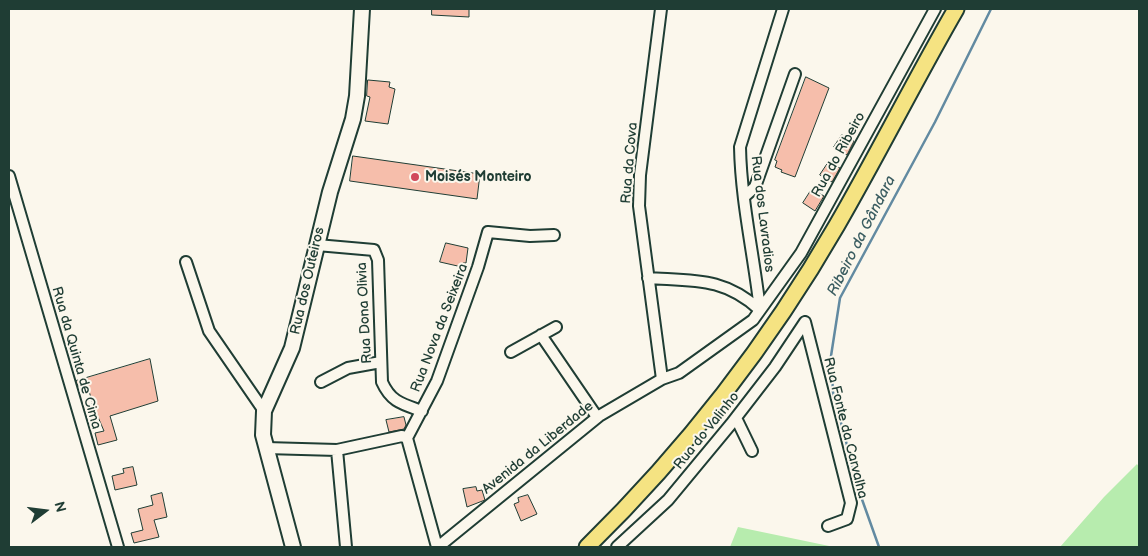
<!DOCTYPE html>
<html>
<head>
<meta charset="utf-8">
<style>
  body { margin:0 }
  #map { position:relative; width:1148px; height:556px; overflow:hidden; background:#fbf7ec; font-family:"Balsamiq Sans",sans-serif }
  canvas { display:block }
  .frame { position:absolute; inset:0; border:10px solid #1f3d34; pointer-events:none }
  .north { position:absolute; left:20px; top:486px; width:50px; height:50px; -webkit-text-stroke:4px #fbf7ec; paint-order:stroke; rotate:75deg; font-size:14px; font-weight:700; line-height:20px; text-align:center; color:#1f3d34 }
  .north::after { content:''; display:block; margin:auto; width:18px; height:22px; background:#1f3d34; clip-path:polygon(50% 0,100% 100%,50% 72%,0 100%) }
</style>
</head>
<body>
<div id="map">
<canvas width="1148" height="556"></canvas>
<div class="frame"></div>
<div class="north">N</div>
</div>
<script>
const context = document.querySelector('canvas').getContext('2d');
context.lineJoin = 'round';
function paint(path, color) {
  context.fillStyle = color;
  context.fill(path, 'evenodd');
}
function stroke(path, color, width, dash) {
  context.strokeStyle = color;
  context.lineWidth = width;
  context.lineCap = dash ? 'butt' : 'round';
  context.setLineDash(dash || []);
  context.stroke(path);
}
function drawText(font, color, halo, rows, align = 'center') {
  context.font = font + ' "Balsamiq Sans",sans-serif';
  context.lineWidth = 4;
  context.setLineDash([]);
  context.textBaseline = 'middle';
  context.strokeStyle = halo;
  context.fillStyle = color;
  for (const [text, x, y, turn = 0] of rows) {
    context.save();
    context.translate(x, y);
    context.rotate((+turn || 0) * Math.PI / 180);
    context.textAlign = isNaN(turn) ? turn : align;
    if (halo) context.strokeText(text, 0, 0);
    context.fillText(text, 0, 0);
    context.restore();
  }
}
const green = new Path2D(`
  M1137,464L1139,467V547H1060L1104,497Z
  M738,527L834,547H730Z`);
const stream = new Path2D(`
  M879,547L859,491L833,392L831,356L840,298L935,122L991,9`);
const building = new Path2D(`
  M432,9H469V17L432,15Z
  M806,77L829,88L795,177L781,172L782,170L775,167L777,161L775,160Z
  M368,80L390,82L389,87L395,89L388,124L365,121L370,97L367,96Z
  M842,135L854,141L847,155L834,147Z
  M353,156L480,174L477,199L350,181Z
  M828,163L840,168L832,182L820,175Z
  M812,189L824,196L815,211L803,203Z
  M446,243L468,248L466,263H463L462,267L440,262Z
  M150,359L158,401L110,416L117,440L98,445L95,433L104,431L98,417L92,419L91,412L93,410L91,404H93L87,385L78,386L76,381Z
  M404,417L406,425L404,429L389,432L386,420Z
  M133,467L137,485L115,490L112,476L124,473L123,469Z
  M476,487L477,491L482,490L485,500L467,507L463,489Z
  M162,493L167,517L154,520L159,537L134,543L131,533L143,530L138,509L153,505L151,496Z
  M528,495L537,514L521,521L514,504L519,502L518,498Z`);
const street = new Path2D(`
  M661,9L640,175L639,206L662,379
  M9,176L118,547
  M745,196L755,187L795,74
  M317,245L374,250L378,260L382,382C391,402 402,404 422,411
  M186,262L209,331L264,411
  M648,278C694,281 724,277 760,310
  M760,310C754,256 741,201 740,147L783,9
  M805,322L851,503L847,519L828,526
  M541,335L597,417
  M511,352L556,327
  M321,382L348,368L381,362
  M736,418L752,451
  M407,438L437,381L478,267L488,232L530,236L554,235
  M407,438L437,547
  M266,448L337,450L402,436L407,438
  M337,450L346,547
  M438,547L599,416L662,379L679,373L753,320L801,253L935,9
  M617,547L668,500L731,424L775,367L805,322`);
const secondary = new Path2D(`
  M293,547L263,435L264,411L292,348L330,192L353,119L357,96L362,9`);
const primary = new Path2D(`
  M587,547C686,450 768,345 837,225C878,154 915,80 956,9`);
const markers = [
  [415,177,5,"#d1495b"]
];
const streetNames = [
  ["Rua do Ribeiro",839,155,-61],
  ["Rua da Cova",630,163,-85],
  ["Rua dos Lavradios",762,214,83],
  ["Rua dos Outeiros",308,281,-77],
  ["Rua Dona Olivia",365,313,-93],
  ["Rua Nova da Seixeira",440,328,-69],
  ["Rua da Quinta de Cima",76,358,74],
  ["Rua Fonte da Carvalha",845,428,76],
  ["Rua do Valinho",707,431,-51],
  ["Avenida da Liberdade",538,448,-39]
];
const poiNames = [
  ["Moisés Monteiro",425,177]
];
const waterNames = [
  ["Ribeiro da Gândara",862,236,-63]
];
paint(green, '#b7ecae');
stroke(stream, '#628aa1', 2.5);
paint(building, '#f6beab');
stroke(building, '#1f3d34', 1);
stroke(street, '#1f3d34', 14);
stroke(secondary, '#1f3d34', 18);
stroke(primary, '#1f3d34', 19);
stroke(street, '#fbf7ec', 10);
stroke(secondary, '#fbf7ec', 14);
stroke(primary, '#f5e382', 15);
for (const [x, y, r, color] of markers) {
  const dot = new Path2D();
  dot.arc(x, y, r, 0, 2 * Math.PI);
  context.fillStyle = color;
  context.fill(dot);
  stroke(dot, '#fbf7ec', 2);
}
drawText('14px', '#1f3d34', '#fbf7ec', streetNames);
drawText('bold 14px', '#1f3d34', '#fbf7ec', poiNames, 'left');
drawText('italic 15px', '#3b5d61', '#fbf7ec', waterNames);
</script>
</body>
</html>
